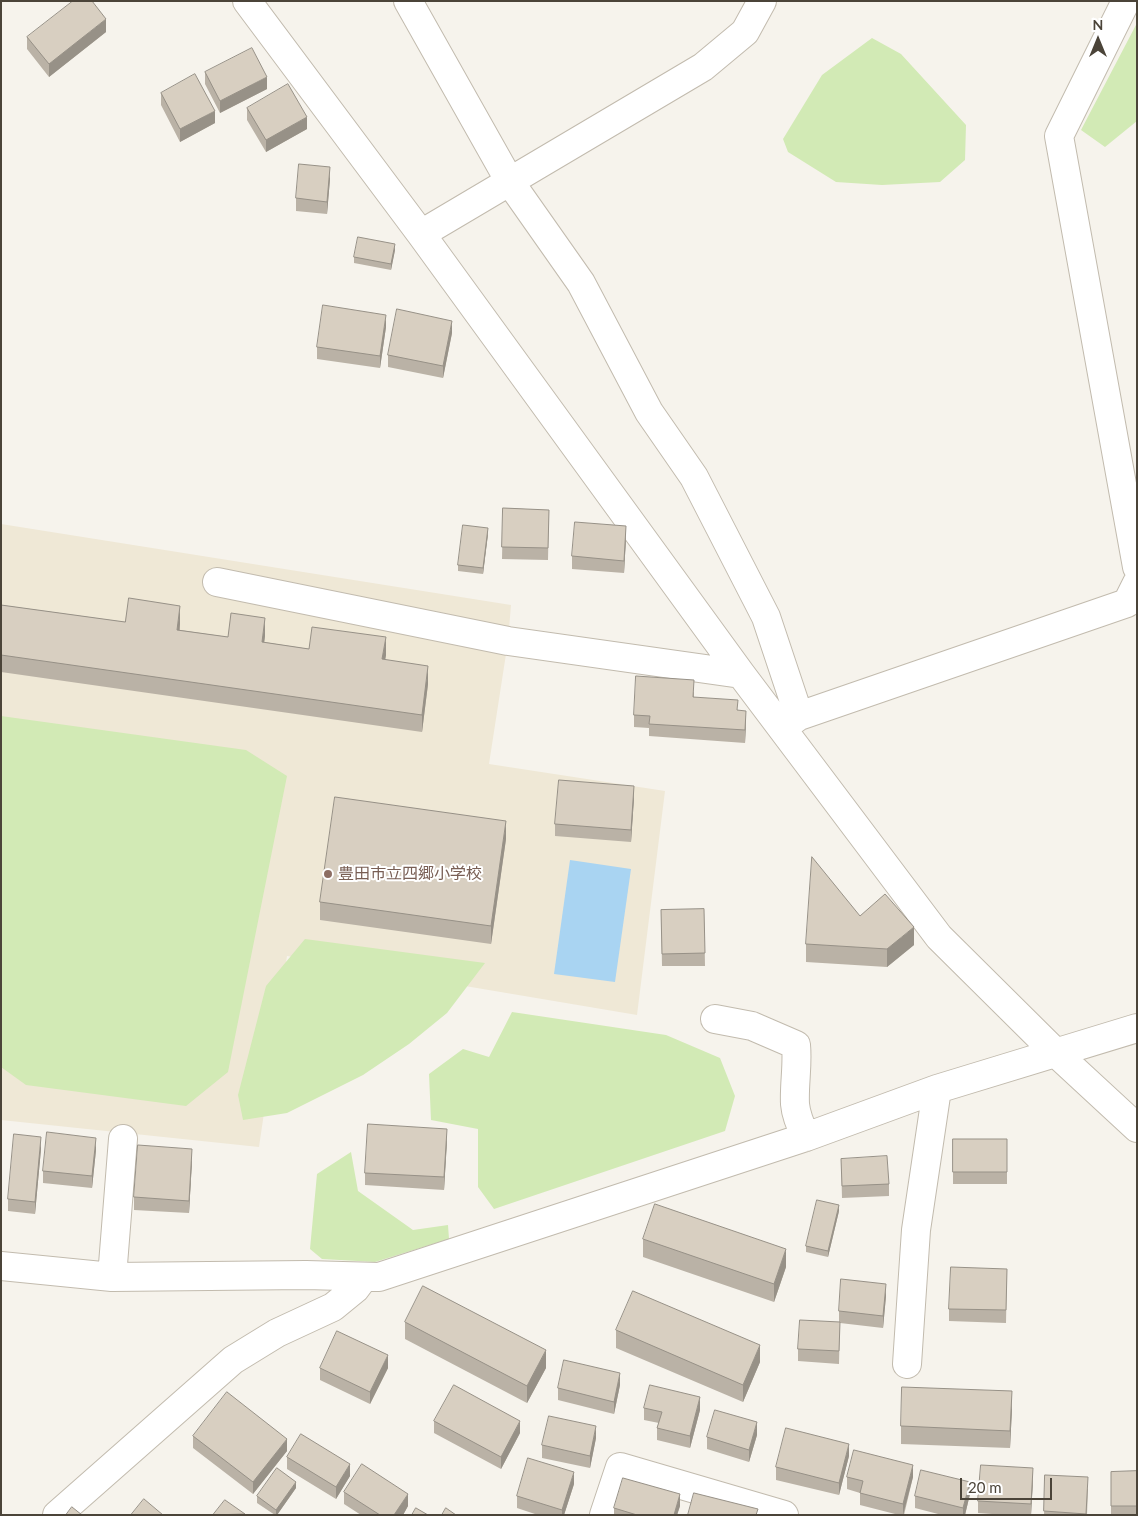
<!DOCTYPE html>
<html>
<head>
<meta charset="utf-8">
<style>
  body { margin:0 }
  #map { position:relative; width:1138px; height:1516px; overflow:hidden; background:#f6f3ec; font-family:Lato,sans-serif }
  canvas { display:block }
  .frame { position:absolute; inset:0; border:2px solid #4b4439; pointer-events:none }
  .north { position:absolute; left:1073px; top:15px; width:50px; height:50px; -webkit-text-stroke:4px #fff; paint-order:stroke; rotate:0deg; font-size:14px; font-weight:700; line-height:20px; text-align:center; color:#4b4439 }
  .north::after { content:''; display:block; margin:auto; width:18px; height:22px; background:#4b4439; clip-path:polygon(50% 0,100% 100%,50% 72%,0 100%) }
  .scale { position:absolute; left:960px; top:1478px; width:92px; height:22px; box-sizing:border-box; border:2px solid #4b4439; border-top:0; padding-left:6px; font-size:15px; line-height:18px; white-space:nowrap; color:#4b4439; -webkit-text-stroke:4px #fff; paint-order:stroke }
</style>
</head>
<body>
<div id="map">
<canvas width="1138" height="1516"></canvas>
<div class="frame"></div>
<div class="north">N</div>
<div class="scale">20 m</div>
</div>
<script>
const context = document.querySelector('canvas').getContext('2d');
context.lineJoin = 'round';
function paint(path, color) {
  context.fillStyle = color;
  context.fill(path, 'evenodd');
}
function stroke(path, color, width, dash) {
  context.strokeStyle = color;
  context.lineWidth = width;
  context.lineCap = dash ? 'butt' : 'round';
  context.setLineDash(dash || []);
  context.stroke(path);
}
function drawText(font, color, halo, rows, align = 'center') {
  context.font = font + ' Lato,"Noto Sans JP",sans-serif';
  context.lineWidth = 4;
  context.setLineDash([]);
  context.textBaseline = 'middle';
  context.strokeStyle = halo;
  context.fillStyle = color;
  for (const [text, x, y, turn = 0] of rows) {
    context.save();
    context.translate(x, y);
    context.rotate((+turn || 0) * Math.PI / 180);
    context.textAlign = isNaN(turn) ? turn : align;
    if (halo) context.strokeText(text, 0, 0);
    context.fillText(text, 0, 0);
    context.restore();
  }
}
const education = new Path2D(`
  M1,524L511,605L508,641L489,764L665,791L637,1015L287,956L259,1147L1,1120Z`);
const green = new Path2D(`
  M1137,23V121L1105,147L1081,130Z
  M872,38L901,54L966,125L965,160L940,182L882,185L836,182L788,152L783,139L822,75Z
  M1,716L246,750L287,776L228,1072L186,1106L26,1085L1,1067Z
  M305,939L485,963L447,1013L409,1044L363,1075L287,1113L243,1120L238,1095L266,986Z
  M512,1012L666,1035L720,1058L735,1096L725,1131L494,1209L478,1187V1129L431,1120L429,1074L463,1049L489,1057Z
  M351,1152L358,1191L413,1230L448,1225L449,1239L375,1262L322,1259L310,1249L317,1174Z`);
const water = new Path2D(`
  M570,860L631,869L615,982L554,974Z`);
const minor = new Path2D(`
  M247,1L421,234L741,674L939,937L1057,1054L1137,1128
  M408,1L510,182L581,283L649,412L694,477L766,617L799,716
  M1126,1L1059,136L1137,567
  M421,234L703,67L745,32L762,1
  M217,582L508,641L741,674
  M784,727L799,716L1127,603L1137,583
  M715,1019L752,1026L796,1045C798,1065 794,1084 795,1104C796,1116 801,1127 806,1137
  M1,1266L112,1277L306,1275L379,1277L806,1137L937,1089L1137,1028
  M112,1277L123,1139
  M907,1364L916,1230L937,1089
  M57,1515L233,1360L277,1333L333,1307L355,1289L364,1277
  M604,1515L620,1467L784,1515`);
const wall = new Path2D(`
  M106,32L49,77L27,49V37Z
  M205,72L267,89L220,113L205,84Z
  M161,93L215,123L180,142L161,105Z
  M247,108L307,129L266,152L247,120Z
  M330,179L327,214L296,211V198Z
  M395,250L391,270L354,263V257Z
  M386,327L380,368L317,359V347Z
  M452,333L443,378L388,367V355Z
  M503,508L549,510L548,560L502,559Z
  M488,534L483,574L458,571V565Z
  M626,538L624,573L572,569V556Z
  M1,605L125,622L180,624V630L228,637L265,636L264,642L309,649L386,655L385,660L428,684L422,732L1,672Z
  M694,692V697L738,710L746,723L745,743L649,736V728L634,727V715Z
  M634,798L631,842L555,836V824Z
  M506,839L491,944L320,920V902Z
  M704,909L705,966H662L661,910Z
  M860,916L914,945L887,967L806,962V944Z
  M953,1139H1007V1184H953Z
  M447,1141L444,1190L365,1185V1173Z
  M41,1149L35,1214L8,1211V1199Z
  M96,1150L92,1188L43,1183V1171Z
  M841,1159L889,1184V1196L842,1198Z
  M192,1161L189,1213L134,1210V1197Z
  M839,1211L828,1257L806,1252V1246Z
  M643,1239L786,1267L774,1302L643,1257Z
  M1007,1269L1006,1323L949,1321V1309Z
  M886,1296L883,1328L840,1323L839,1364L798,1361V1349L839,1322V1311Z
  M405,1322L546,1368L527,1403L405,1339Z
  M616,1330L760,1362L743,1402L616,1348Z
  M320,1368H388L370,1404L320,1380Z
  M620,1385L614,1414L558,1400V1388Z
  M644,1408L700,1410L690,1448L657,1440V1428L659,1423L644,1420Z
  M1012,1409L1010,1448L901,1444V1426Z
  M434,1421L520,1433L501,1469L434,1433Z
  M757,1435L749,1462L707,1449V1437Z
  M193,1436L287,1451L253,1494L193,1448Z
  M596,1438L590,1468L542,1458V1445Z
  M849,1456L839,1495L776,1480V1467Z
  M287,1457L350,1476L336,1499L287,1469Z
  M1137,1471V1515H1111V1472Z
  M1045,1475L1088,1489L1087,1515H1044Z
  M847,1477H913L904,1515H899L860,1505V1493L847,1489Z
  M1033,1480L1031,1515H1006L978,1513V1501Z
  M574,1484L564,1515H538L517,1508V1496Z
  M296,1488L277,1515H275L257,1503V1496Z
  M344,1492L408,1506L403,1515H361L344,1504Z
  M970,1494L965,1515H942L915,1508V1496Z
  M680,1506L677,1515H614V1508Z`);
const shadedWall = new Path2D(`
  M106,19V32L49,77V64Z
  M267,77V89L220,113V101Z
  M215,111V123L180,142V129Z
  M307,117V129L266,152V140Z
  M330,167V179L327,214V202Z
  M395,244V250L391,270V264Z
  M386,315V327L380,368V356Z
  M452,321V333L443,378V366Z
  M626,526V538L624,573V561Z
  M488,528V534L483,574V568Z
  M180,606V624L177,647V630Z
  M265,618V636L262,660V642Z
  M386,637V655L382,677V659Z
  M428,666V684L422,732V715Z
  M746,711V723L745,743V730Z
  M634,786V798L631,842V830Z
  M506,821V839L491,944V926Z
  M914,927V945L887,967V949Z
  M447,1129V1141L444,1190V1177Z
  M41,1137V1149L35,1214V1202Z
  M96,1138V1150L92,1188V1176Z
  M192,1149V1161L189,1213V1201Z
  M839,1205V1211L828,1257V1251Z
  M786,1249V1267L774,1302V1284Z
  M886,1284V1296L883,1328V1316Z
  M760,1345V1362L743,1402V1385Z
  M546,1350V1368L527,1403V1386Z
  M388,1355V1368L370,1404V1392Z
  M620,1373V1385L614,1414V1402Z
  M1012,1391V1409L1010,1448V1431Z
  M700,1397V1410L690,1448V1436Z
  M520,1421V1433L501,1469V1457Z
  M757,1422V1435L749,1462V1450Z
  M596,1426V1438L590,1468V1456Z
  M287,1439V1451L253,1494V1482Z
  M849,1444V1456L839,1495V1483Z
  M350,1464V1476L336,1499V1487Z
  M913,1465V1477L903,1515V1504Z
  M1033,1468V1480L1031,1515V1504Z
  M574,1472V1484L564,1515H562V1510Z
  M296,1482V1488L277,1515H276V1510Z
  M970,1482V1494L965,1515H963V1508Z
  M408,1494V1506L403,1515H394Z
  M680,1494V1506L677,1515H674Z`);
const building = new Path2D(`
  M73,1H92L106,19L49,64L27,37Z
  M252,48L267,77L220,101L205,72Z
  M195,74L215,111L180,129L161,93Z
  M288,84L307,117L266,140L247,108Z
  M299,164L330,167L327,202L296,198Z
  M358,237L395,244L391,264L354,257Z
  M323,305L386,315L380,356L317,347Z
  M397,309L452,321L443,366L388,355Z
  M503,508L549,510L548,548L502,547Z
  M575,522L626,526L624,561L572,556Z
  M463,525L488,528L483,568L458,565Z
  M129,598L180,606L177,630L228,637L231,613L265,618L262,642L309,649L312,627L386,637L382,659L428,666L422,715L1,655V605L125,622Z
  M636,676L694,680L693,697L738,700L737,710L746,711L745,730L649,724L650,716L634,715Z
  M559,780L634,786L631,830L555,824Z
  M335,797L506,821L491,926L320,902Z
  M812,857L860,916L885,894L914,927L887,949L806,944Z
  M704,909L705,953L662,954L661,910Z
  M368,1124L447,1129L444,1177L365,1173Z
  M47,1132L96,1138L92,1176L43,1171Z
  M14,1134L41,1137L35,1202L8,1199Z
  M953,1139H1007V1172H953Z
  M138,1145L192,1149L189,1201L134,1197Z
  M887,1156L889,1184L842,1186L841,1159Z
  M817,1200L839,1205L828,1251L806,1246Z
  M655,1204L786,1249L774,1284L643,1239Z
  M951,1267L1007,1269L1006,1310L949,1309Z
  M841,1279L886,1284L883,1316L839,1311Z
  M423,1286L546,1350L527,1386L405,1322Z
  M633,1291L760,1345L743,1385L616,1330Z
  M800,1320L840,1322L839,1351L798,1349Z
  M337,1331L388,1355L370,1392L320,1368Z
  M564,1360L620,1373L614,1402L558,1388Z
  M454,1385L520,1421L501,1457L434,1421Z
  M650,1385L700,1397L690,1436L657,1428L662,1412L644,1408Z
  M902,1387L1012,1391L1010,1431L901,1426Z
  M227,1392L287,1439L253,1482L193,1436Z
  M715,1410L757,1422L749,1450L707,1437Z
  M549,1416L596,1426L590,1456L542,1445Z
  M786,1428L849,1444L839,1483L776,1467Z
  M301,1434L350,1464L336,1487L287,1457Z
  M854,1450L913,1465L903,1504L860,1493L863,1481L847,1477Z
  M528,1458L574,1472L562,1510L517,1496Z
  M362,1464L408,1494L394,1515H380L344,1492Z
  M981,1465L1033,1468L1031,1504L978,1501Z
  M277,1468L296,1482L276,1510L257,1496Z
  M921,1470L970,1482L963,1508L915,1496Z
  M1137,1471V1506H1111V1472Z
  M1045,1475L1088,1477L1086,1514L1044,1511Z
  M623,1478L680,1494L674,1515H637L614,1508Z
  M694,1493L758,1509L756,1515H688Z
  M144,1499L163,1515H131Z
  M225,1500L245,1514L213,1515Z
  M72,1507L82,1515H66Z
  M416,1508L428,1515H412Z
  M446,1508L456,1515H442Z`);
const markers = [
  [328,874,5,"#8d6e63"]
];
const educationNames = [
  ["豊田市立四郷小学校",338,874]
];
paint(education, '#efe8d6');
paint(green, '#d2eab5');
paint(water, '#a9d4f2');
stroke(minor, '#c2bbae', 30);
stroke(minor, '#fff', 28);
paint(wall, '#bab2a6');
paint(shadedWall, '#979187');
paint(building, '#d8cfc1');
stroke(building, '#979187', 1);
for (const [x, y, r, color] of markers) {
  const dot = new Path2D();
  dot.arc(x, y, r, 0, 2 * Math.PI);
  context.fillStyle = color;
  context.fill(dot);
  stroke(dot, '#fff', 2);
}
drawText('16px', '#785e54', '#fff', educationNames, 'left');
</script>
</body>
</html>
